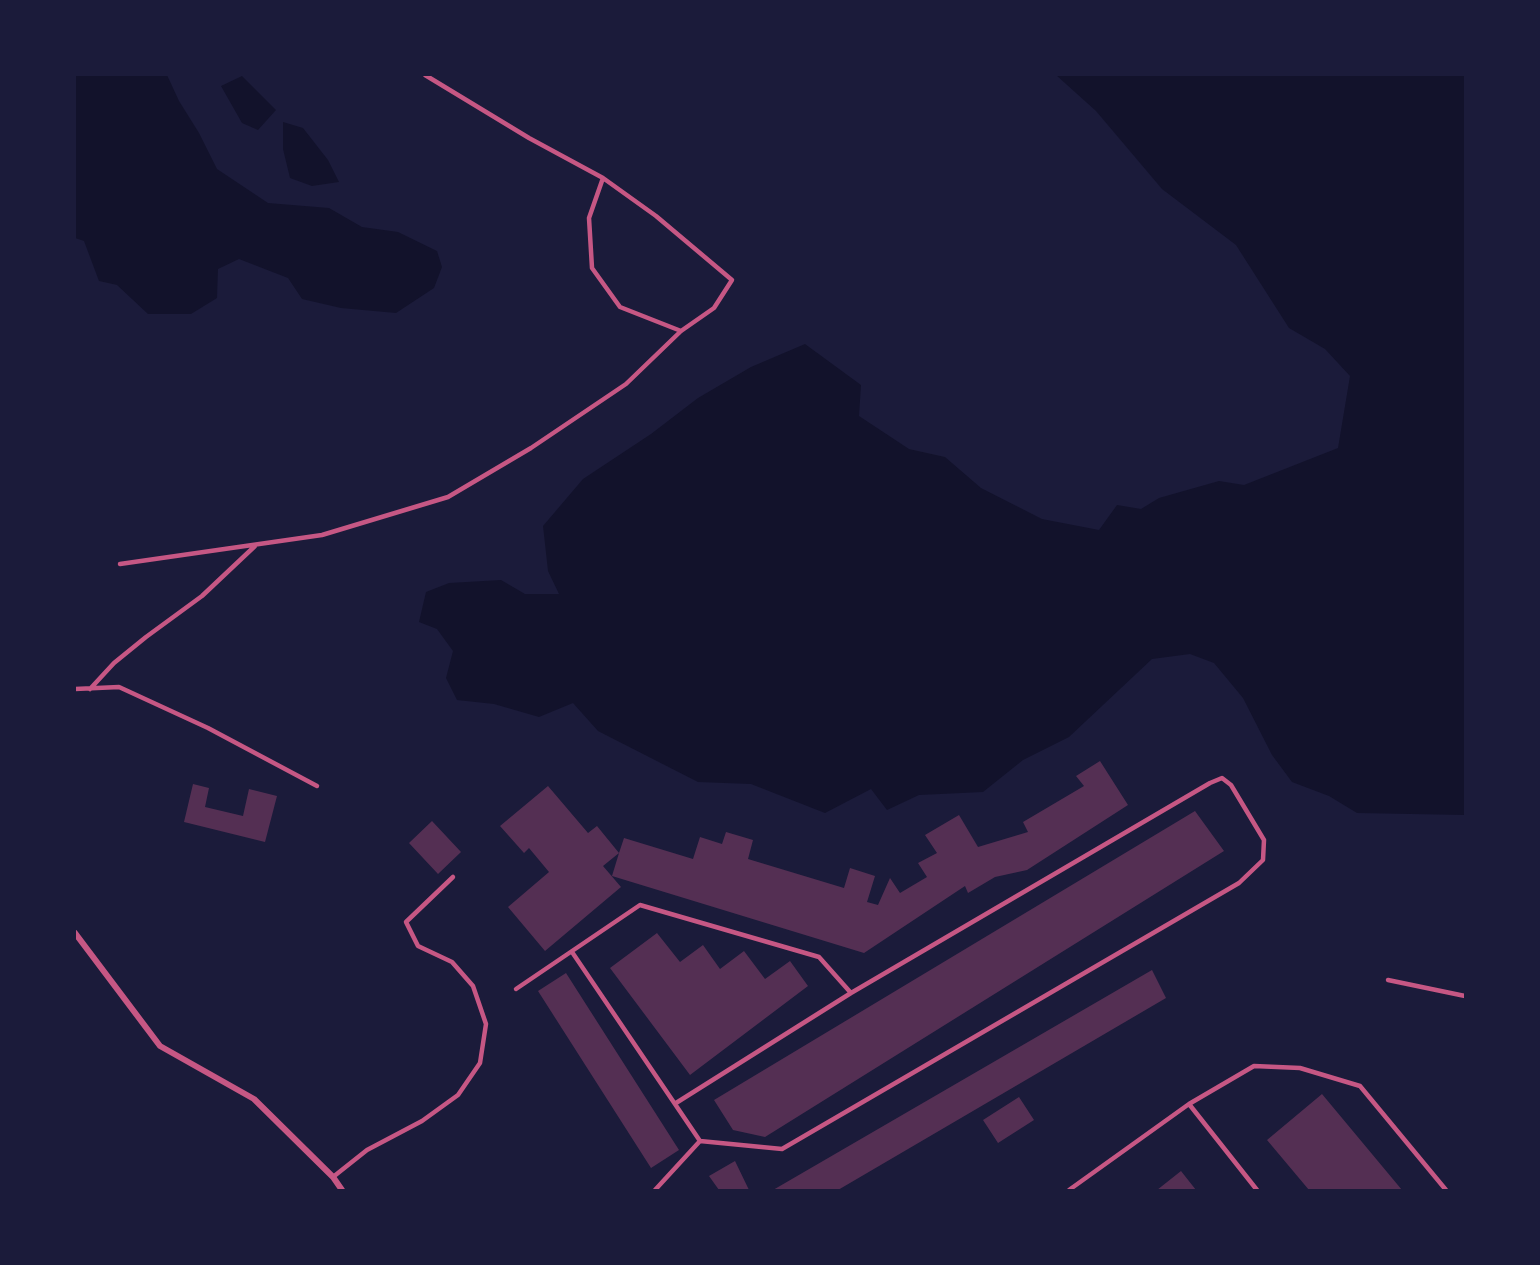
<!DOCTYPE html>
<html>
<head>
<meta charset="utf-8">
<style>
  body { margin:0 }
  #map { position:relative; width:1540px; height:1265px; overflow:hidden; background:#1b1b3a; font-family:Mulish,sans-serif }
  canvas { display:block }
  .frame { position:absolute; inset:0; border:76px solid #1b1b3a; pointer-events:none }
</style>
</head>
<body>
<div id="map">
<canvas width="1540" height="1265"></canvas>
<div class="frame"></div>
</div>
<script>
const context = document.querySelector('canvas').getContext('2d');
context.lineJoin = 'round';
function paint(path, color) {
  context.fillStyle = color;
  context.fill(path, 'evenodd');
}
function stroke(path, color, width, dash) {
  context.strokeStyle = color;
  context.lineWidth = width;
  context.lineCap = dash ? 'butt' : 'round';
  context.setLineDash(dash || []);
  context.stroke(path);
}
const water = new Path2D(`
  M75,75H167L179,101L199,133L217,169L268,203L329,208L362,227L398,232L437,251L442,267L434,288L396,313L341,308L302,299L288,278L239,259L218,269L217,298L191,314H148L117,285L99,281L84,241L75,238Z
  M1056,75H1465V815L1357,813L1329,796L1292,782L1272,755L1243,698L1214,663L1190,654L1152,659L1069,737L1023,760L983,792L919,795L887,810L871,789L825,813L751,784L698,782L598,731L573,703L539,717L494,704L457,700L446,678L453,651L437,629L419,622L426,592L449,583L501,580L525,594H559L548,571L543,526L583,479L651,434L698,398L751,367L805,344L861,385L859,416L909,449L945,457L981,488L1042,519L1099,530L1117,505L1141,509L1159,498L1219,481L1244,485L1338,448L1350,376L1325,349L1289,328L1236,245L1162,189L1096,111Z
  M242,76L276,110L258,130L242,123L221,86Z
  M283,122L303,128L328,160L339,182L312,186L290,178L283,149Z`);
const building = new Path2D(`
  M1100,761L1128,805L1027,870L995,877L968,893L965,886L864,953L612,876L619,853L603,866L621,887L545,951L508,907L549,872L529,848L524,853L500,826L548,786L588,833L597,826L619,853L624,838L693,859L700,837L722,844L726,832L753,840L748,859L844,888L850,868L875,876L867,902L878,905L890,878L900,893L927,877L918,863L937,853L925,835L959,815L978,847L1028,832L1023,822L1084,786L1076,776Z
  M193,784L209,788L205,807L243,816L249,789L277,796L265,842L184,822Z
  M1195,811L1224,851L765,1137L733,1130L714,1100Z
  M432,821L461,852L438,874L409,843Z
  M657,933L680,962L703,945L720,969L744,951L765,979L790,961L808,986L690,1075L610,968Z
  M1152,970L1166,998L838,1190H773Z
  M566,973L679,1150L651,1168L538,991Z
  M1322,1094L1402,1190H1309L1267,1140Z
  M1019,1097L1034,1120L998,1143L983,1120Z
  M735,1161L749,1190H719L709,1176Z
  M1181,1171L1196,1190H1157Z`);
const service = new Path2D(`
  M603,178L589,218L592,268L620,307L681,331
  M120,564L322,535L448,497L531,448L626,384L681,331L714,308L732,280L656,216L603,178L529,138L425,75
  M75,689L119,687L208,728L317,786
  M90,689L114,663L146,637L202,596L255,546
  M572,952L700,1141L655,1190
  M1388,980L1465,996
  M516,989L640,905L819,957L851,993
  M676,1103L851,993L1210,783L1222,778L1231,785L1264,840L1263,860L1239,883L782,1149L700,1141
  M1189,1104L1257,1190
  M333,1177L367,1150L422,1121L458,1095L480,1063L486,1024L473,986L452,962L418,946L406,922L453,877
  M1069,1190L1189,1104L1254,1066L1300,1068L1360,1086L1446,1190`);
const minor = new Path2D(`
  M75,933L160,1046L254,1099L333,1177L342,1190`);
paint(water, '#12122b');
paint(building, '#542f53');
stroke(service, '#c65784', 4.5);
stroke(minor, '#c65784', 6);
</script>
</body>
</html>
